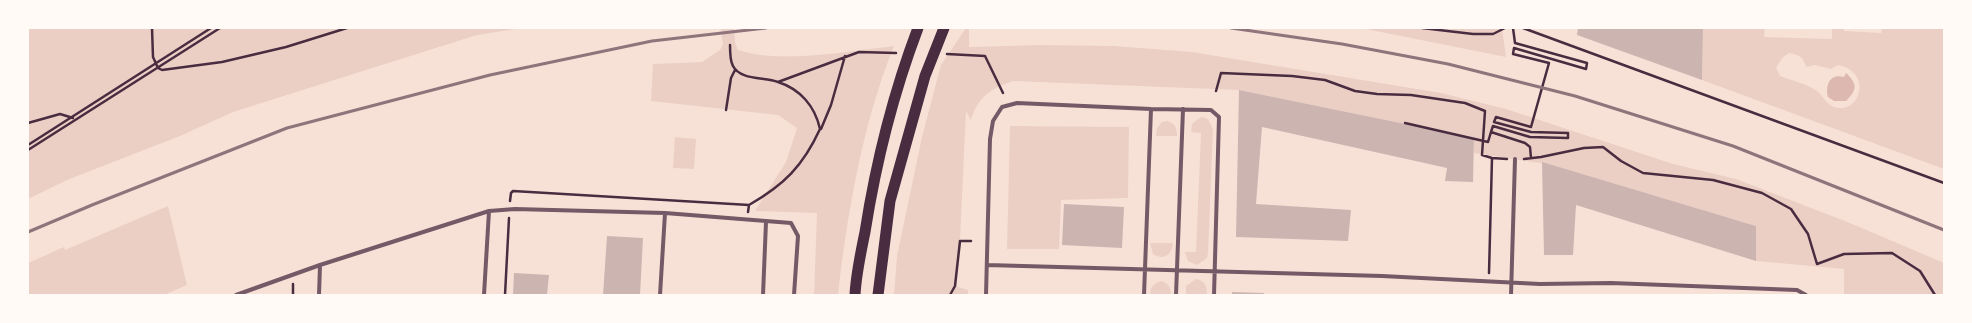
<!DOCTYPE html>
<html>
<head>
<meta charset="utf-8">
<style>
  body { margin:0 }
  #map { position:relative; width:1972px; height:323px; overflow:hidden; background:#f7e1d7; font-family:"Fira Sans",sans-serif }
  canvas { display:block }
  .frame { position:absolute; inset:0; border:29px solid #fffaf5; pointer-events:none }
</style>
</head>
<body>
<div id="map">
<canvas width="1972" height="323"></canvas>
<div class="frame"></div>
</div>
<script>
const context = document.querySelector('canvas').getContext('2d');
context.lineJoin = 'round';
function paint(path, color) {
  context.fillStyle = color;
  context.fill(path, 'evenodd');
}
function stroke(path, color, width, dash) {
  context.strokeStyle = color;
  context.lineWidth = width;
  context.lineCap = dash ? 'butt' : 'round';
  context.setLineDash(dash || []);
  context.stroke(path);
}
const green = new Path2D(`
  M28,28H522L477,35L233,112L180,136L67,180L28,199Z
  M721,28H734L735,42L738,50C779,64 850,51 894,46C863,122 847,214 838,295H814L817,213L755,211L786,162L797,128L778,115L651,101L653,64L702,62L720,50L723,44Z
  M966,28H969V47L1040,45L1114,46L1192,52L1441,93L1506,109L1673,164L1736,179L1850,223L1944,263V295H1844V269L1756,261V226L1546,164L1474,153V138L1239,90L1013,81C991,89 978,96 971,120L966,111L960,241L955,286L968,290V295H894L897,256L922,137L941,65Z
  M1361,28H1502L1506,57Z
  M1703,28H1765L1764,37L1832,39V28H1844V31L1881,33L1882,28H1944V169L1702,80ZM1789,53C1799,55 1803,56 1806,67L1815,65L1831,69L1838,65C1872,72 1861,111 1838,108C1828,107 1824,97 1817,91C1806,83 1792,81 1780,76L1776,68L1782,58Z
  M1202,117L1208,119L1213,129L1208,253L1207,258L1197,265L1188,261L1185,252H1196L1201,133L1191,132L1192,124L1198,119Z
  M1167,121C1175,123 1177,128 1177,136H1156L1157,128L1162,122Z
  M1010,126L1129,127L1128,198L1061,200L1059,249H1007Z
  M675,137L696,139L694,169L673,168Z
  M168,206L187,285L164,295H28V263L64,247L65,250Z
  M1150,243H1173C1172,255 1164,261 1153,254Z
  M1196,279C1205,281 1207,286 1207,295L1186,294V286Z
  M1161,281C1168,283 1171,287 1171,295H1150L1151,288L1156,283Z`);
const water = new Path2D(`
  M1846,73C1858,84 1857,90 1846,101H1834L1828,97C1825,85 1830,73 1844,77Z`);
const building = new Path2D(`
  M1578,28H1703L1702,80L1577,35Z
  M1239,90L1474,138L1473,182L1445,181L1447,168L1262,127L1256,204L1351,210L1348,241L1236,237Z
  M1542,162L1756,226V261L1576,205L1573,255H1544Z
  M1064,204L1124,207L1122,248L1062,245Z
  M607,236L643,238L640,295H603Z
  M514,273L549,275L547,295H513Z
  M1232,292L1264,293V295H1232Z`);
const path = new Path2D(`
  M152,28L153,57L158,68L162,70L222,62L286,47L347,28
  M1422,28L1473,34H1493L1505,28
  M1513,28L1515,43L1587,63L1586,69L1514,48L1513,54L1549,63L1531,127L1496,117L1494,122L1531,132L1568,133V138L1530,137L1493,126L1491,132L1525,143L1530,147L1531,158
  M1523,28L1944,183
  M730,45C730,51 730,61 733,66C740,80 764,77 778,82C800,89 815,106 820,129C803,166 784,185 749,205L748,212
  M947,54L985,56L1003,93
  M778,82L859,52L896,53
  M1216,91L1221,73L1292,76L1325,80L1355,91L1377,94L1411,95L1465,103L1485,111L1482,155L1492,158L1507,159
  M726,110L731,78L735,70
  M28,123L60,114L73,118
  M1405,123L1488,142L1491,132
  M821,129L831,105L845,56
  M28,145L211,28
  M28,150L220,28
  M1524,159L1541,157L1584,148L1603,147L1621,161L1643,173L1713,180L1762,193L1791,209L1808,234L1817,264L1844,254L1892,253L1920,271L1935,295
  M510,201L511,193L513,191L749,205
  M1489,273L1492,158
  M293,295V284
  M505,295L509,218
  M950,295L955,286L960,241H971`);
const minor = new Path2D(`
  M987,265L1382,276L1540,284L1611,283L1797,290L1806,295
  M236,295L320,265L489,211L515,209L665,213L791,223L798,236L794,295
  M319,295L320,265
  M484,295L489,211
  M660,295L665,213
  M763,295L766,222
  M986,295L990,139L993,121L1002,107L1017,103L1151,109L1211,110L1219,117L1214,295
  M1144,295L1151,109
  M1176,295L1183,109
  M1511,295L1515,159`);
const trunk = new Path2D(`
  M855,295C856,274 861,252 865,232C876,162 893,94 918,28
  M878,295L890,201L925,76L944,28`);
const rail = new Path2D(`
  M1231,28L1342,44L1448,64L1575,96L1733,146L1944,230
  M28,232L92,205L287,128L490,75L652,41L766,28`);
paint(green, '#ebcfc5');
paint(water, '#dcb8b0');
paint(building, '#ccb4b1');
stroke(path, '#4a2c40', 2.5);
stroke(minor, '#755966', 4);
stroke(trunk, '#4a2c40', 11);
stroke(rail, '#8f747c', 3);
</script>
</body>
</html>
